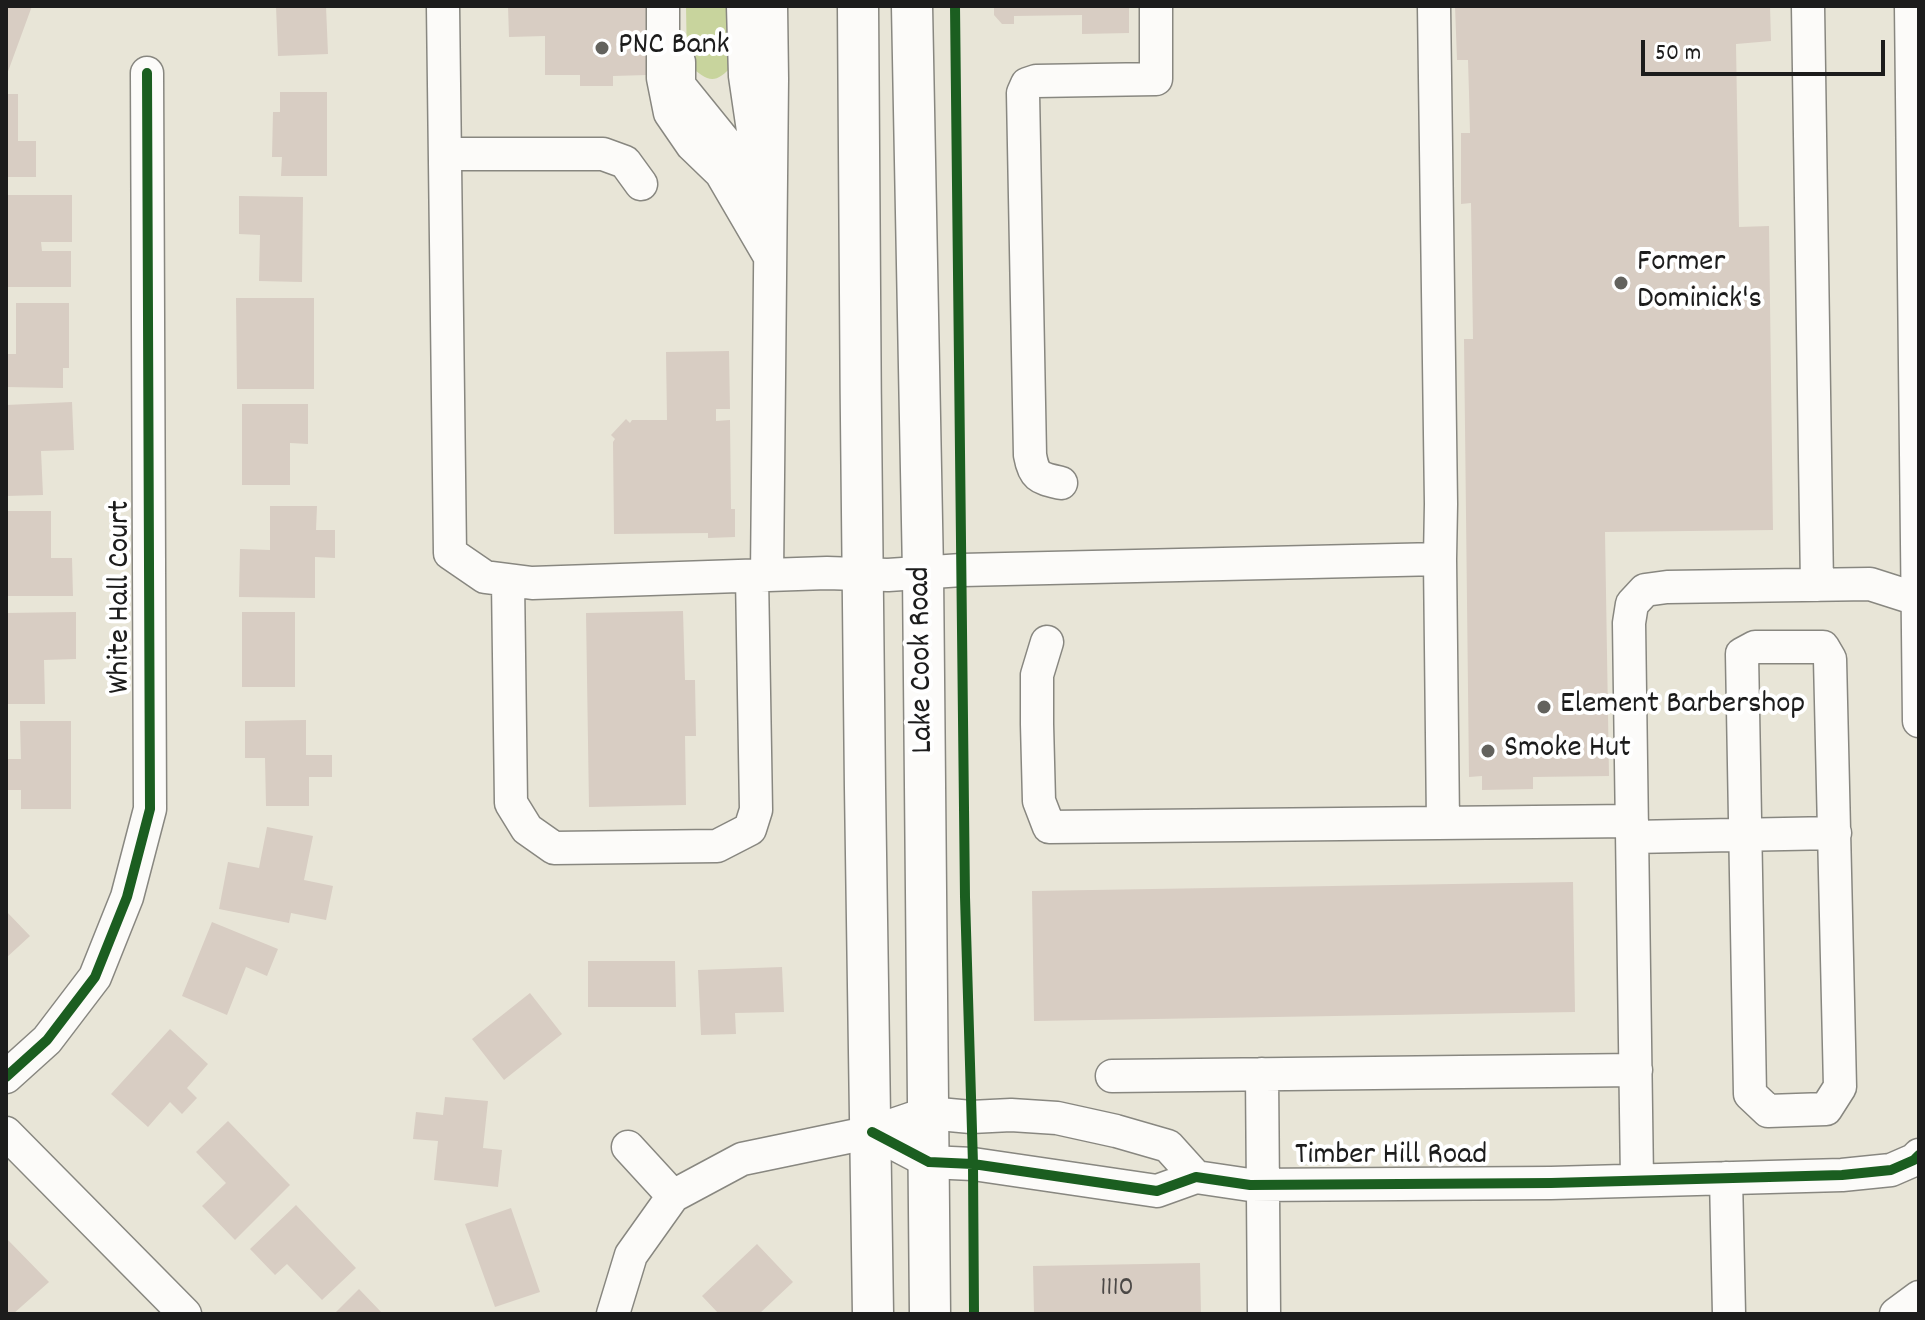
<!DOCTYPE html>
<html>
<head>
<meta charset="utf-8">
<style>
  body { margin:0 }
  #map { position:relative; width:1925px; height:1320px; overflow:hidden; background:#e8e5d7; font-family:Dekko,sans-serif }
  canvas { display:block }
  .frame { position:absolute; inset:0; border:8px solid #1c1c1c; pointer-events:none }
  .scale { position:absolute; left:1641px; top:40px; width:244px; height:36px; box-sizing:border-box; border:4px solid #1c1c1c; border-top:0; padding-left:10px; font-size:24px; line-height:28px; white-space:nowrap; color:#1c1c1c; -webkit-text-stroke:6px #fff; paint-order:stroke }
</style>
</head>
<body>
<div id="map">
<canvas width="1925" height="1320"></canvas>
<div class="frame"></div>
<div class="scale">50 m</div>
</div>
<script>
const context = document.querySelector('canvas').getContext('2d');
context.lineJoin = 'round';
function paint(path, color) {
  context.fillStyle = color;
  context.fill(path, 'evenodd');
}
function stroke(path, color, width, dash) {
  context.strokeStyle = color;
  context.lineWidth = width;
  context.lineCap = dash ? 'butt' : 'round';
  context.setLineDash(dash || []);
  context.stroke(path);
}
function drawText(font, color, halo, rows, align = 'center') {
  context.font = font + ' Dekko,sans-serif';
  context.lineWidth = 8;
  context.setLineDash([]);
  context.textBaseline = 'middle';
  context.strokeStyle = halo;
  context.fillStyle = color;
  for (const [text, x, y, turn = 0] of rows) {
    context.save();
    context.translate(x, y);
    context.rotate((+turn || 0) * Math.PI / 180);
    context.textAlign = isNaN(turn) ? turn : align;
    if (halo) context.strokeText(text, 0, 0);
    context.fillText(text, 0, 0);
    context.restore();
  }
}
const green = new Path2D(`
  M686,6H733L734,64C713,87 709,81 687,64Z`);
const building = new Path2D(`
  M6,6H32L6,77Z
  M276,6H326L328,54L278,56Z
  M508,6H659L660,59L647,60V75L613,76V86H580V75H545V36L509,37Z
  M994,6H1129V33L1082,34V15L1014,16V24H1002L994,15Z
  M1455,6H1770L1771,41L1736,44L1739,227L1769,226L1773,530L1605,532L1609,776L1533,777V789L1482,790V776L1469,777L1464,339H1473L1471,203L1461,204V133H1470L1469,93L1468,60H1457Z
  M280,92H327V176H281L282,157H272L273,112H280Z
  M6,94H18V141H36V177H6Z
  M6,195H72V242H41L42,251H71V287H6Z
  M239,196L303,197L302,282L259,281L260,235L239,234Z
  M236,298H314V389H237Z
  M16,303H69V368H63V388L6,387V354H16Z
  M729,351L730,409H716V421L730,420L731,509H735V537L708,538V533L614,534L613,442L615,439L611,435L626,419L630,423L632,420H667L666,352Z
  M72,402L74,450L41,451L43,495L6,496V405Z
  M242,404H308V444L290,443V485H242Z
  M270,506H317L316,530H335V558L315,557V598L239,597L240,549L270,550Z
  M8,511H51V558H72L73,596H8Z
  M683,611L685,680H695L696,736H685L686,805L589,807L586,613Z
  M76,612V659L44,660L45,704H6V613Z
  M242,612H295V687H242Z
  M306,720V755H332V777H309V806H266L265,758H245V721Z
  M20,721H71V809H21V790H6V759H21Z
  M267,827L313,836L304,880L333,886L326,920L291,913L289,923L219,909L228,862L259,868Z
  M1573,882L1575,1012L1034,1021L1032,891Z
  M6,911L30,936L6,958Z
  M212,922L278,949L267,976L246,967L227,1015L182,996Z
  M588,961H675L676,1007H588Z
  M782,967L784,1012L735,1013L736,1034L701,1035L698,970Z
  M530,993L562,1034L504,1080L472,1039Z
  M170,1029L208,1064L187,1088L197,1098L182,1114L170,1102L148,1127L111,1094Z
  M445,1097L488,1101L483,1148L502,1150L498,1187L434,1180L438,1141L413,1139L416,1112L443,1115Z
  M228,1121L290,1185L235,1240L202,1206L226,1183L196,1152Z
  M296,1205L356,1268L322,1300L287,1264L275,1275L250,1249Z
  M511,1208L540,1292L495,1307L465,1224Z
  M6,1238L49,1282L13,1314H6Z
  M757,1244L793,1282L759,1314H719L702,1296Z
  M1200,1263L1201,1314H1034L1033,1266Z
  M359,1289L383,1314H334Z`);
const minor = new Path2D(`
  M443,6L450,553L485,577L532,583L827,573L888,575L962,570L1440,559L1441,504L1434,6
  M663,6V78L670,113L692,145L721,173L770,257
  M743,6L745,76L756,151
  M1808,6L1817,585
  M1911,6L1919,721
  M679,62V85L734,153L748,194
  M445,154H603L625,162L641,184
  M1061,483C1040,478 1034,478 1030,455L1023,93L1027,84L1036,81L1156,79V6
  M1440,559L1443,823
  M767,575L772,79L771,6
  M508,581L511,803L527,829L554,848L717,846L750,829L756,810L752,576
  M1047,642L1037,675V724L1039,801L1049,827L1632,821
  M1755,647H1823L1830,659L1840,1087L1826,1109L1768,1111L1750,1094L1742,654Z
  M1632,837L1835,833
  M1262,1074L1264,1314
  M1112,1076L1636,1070
  M6,1077L47,1040L95,977L127,897L150,809L147,73
  M872,1132L929,1162L973,1164L1157,1191L1196,1177L1250,1185L1551,1183L1842,1175L1891,1170L1914,1160L1919,1155
  M6,1133L185,1314
  M628,1147L673,1196
  M1726,1178L1729,1314
  M1637,1180L1629,623L1632,604L1645,590L1667,587L1870,584L1917,599
  M613,1314L631,1255L673,1196L742,1159L872,1132L928,1113L971,1117L1011,1115L1057,1118L1116,1131L1168,1146L1196,1177
  M1896,1314L1919,1297`);
const major = new Path2D(`
  M858,6C860,267 861,527 865,788C868,964 872,1139 873,1314
  M912,6L923,573L930,1314`);
const cycleway = new Path2D(`
  M955,6L965,897L973,1164L974,1314
  M6,1077L47,1040L95,977L127,897L150,809L147,73
  M872,1132L929,1162L973,1164L1157,1191L1196,1177L1250,1185L1551,1183L1842,1175L1891,1170L1914,1160L1919,1155`);
const markers = [
  [602,48,8,"#63625d"],
  [1621,283,8,"#63625d"],
  [1544,707,8,"#63625d"],
  [1488,751,8,"#63625d"]
];
const numberNames = [
  ["1110",1117,1290]
];
const poiNames = [
  ["PNC Bank",618,48],
  ["Former",1637,265],
  ["Dominick's",1637,302],
  ["Element Barbershop",1560,707],
  ["Smoke Hut",1504,751]
];
const streetNames = [
  ["White Hall Court",123,597,-90],
  ["Lake Cook Road",924,660,-91],
  ["Timber Hill Road",1391,1158]
];
paint(green, '#c8d49d');
paint(building, '#d8cdc3');
stroke(minor, '#888780', 35);
stroke(major, '#888780', 43);
stroke(minor, '#fcfbf9', 32);
stroke(major, '#fcfbf9', 40);
stroke(cycleway, '#1b5e20', 10);
for (const [x, y, r, color] of markers) {
  const dot = new Path2D();
  dot.arc(x, y, r, 0, 2 * Math.PI);
  context.fillStyle = color;
  context.fill(dot);
  stroke(dot, '#fff', 3);
}
drawText('28px', '#4b4846', null, numberNames);
drawText('32px', '#1c1c1c', '#fff', poiNames, 'left');
drawText('32px', '#1c1c1c', '#fff', streetNames);
</script>
</body>
</html>
